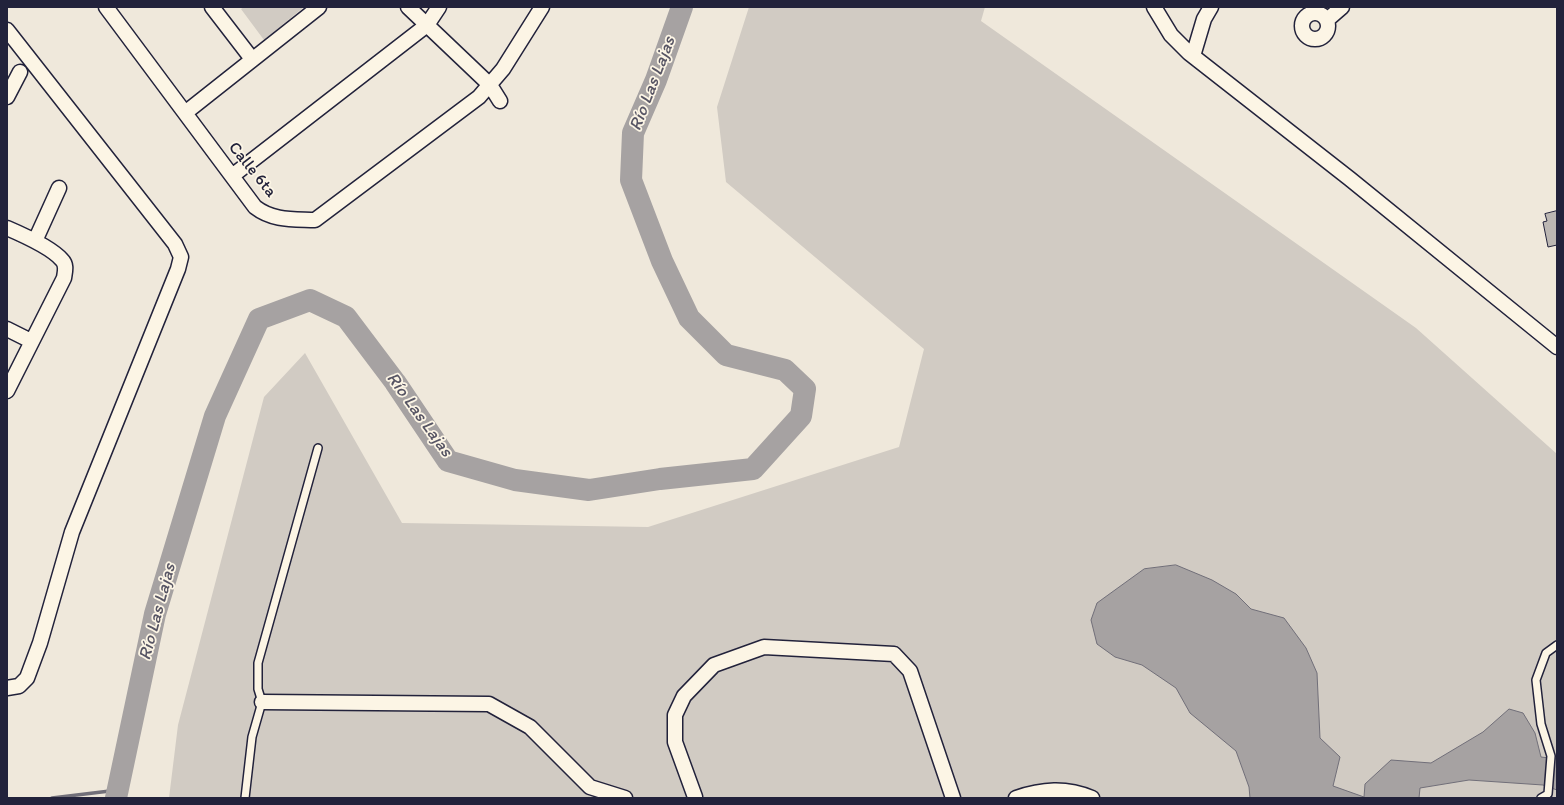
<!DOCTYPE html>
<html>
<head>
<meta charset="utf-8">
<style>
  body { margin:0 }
  #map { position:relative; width:1564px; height:805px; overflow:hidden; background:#efe8db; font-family:Itim,sans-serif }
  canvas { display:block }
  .frame { position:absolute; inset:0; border:8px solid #22223b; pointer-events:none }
</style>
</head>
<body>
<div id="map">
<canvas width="1564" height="805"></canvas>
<div class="frame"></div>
</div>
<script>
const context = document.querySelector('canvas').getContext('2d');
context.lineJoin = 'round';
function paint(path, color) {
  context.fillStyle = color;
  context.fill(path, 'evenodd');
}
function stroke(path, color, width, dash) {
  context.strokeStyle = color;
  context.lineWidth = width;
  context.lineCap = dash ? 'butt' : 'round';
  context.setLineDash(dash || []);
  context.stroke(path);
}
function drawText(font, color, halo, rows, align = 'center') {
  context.font = font + ' Itim,sans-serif';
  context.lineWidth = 3.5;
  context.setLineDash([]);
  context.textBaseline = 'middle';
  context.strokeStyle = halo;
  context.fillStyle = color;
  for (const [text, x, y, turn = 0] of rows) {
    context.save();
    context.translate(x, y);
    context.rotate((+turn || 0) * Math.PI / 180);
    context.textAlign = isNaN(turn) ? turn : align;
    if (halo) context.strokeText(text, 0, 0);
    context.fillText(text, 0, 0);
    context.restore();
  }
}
const green = new Path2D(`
  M244,7H304L264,40L241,9Z
  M749,7H985L981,21L1416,328L1557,454V798H169L178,725L264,397L305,353L402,523L648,527L899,447L924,349L726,182L717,107Z`);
const water = new Path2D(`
  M1176,565L1212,580L1236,594L1251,609L1284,618L1306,648L1317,673L1320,738L1340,757L1333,786L1364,797L1365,784L1391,760L1431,763L1483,732L1509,709L1523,713L1535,733L1541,757L1557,759V790L1543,785L1469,780L1420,788L1419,798H1250L1249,787L1236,751L1190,713L1176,688L1142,665L1115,657L1097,644L1091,620L1097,603L1144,569Z`);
const stream = new Path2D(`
  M52,798L118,790`);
const river = new Path2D(`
  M116,798L155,614L215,416L259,319L310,300L346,317L395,382L448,461L515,480L589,490L660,479L753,469L801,416L805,389L785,370L726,355L689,318L662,261L631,180L633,133L656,80L682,7`);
const building = new Path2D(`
  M1557,211V245L1548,247L1543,222L1547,221L1545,214Z`);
const lane = new Path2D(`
  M245,798L252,737L262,702L258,689V663L318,448
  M1541,798L1548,794L1551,756L1541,724L1536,680L1546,653L1557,645`);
const street = new Path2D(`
  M106,7L255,207C273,221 293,219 315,220L479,97L503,69L542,7
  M212,7L252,59
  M408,7L490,85L500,101
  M1154,7L1171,35L1189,53L1350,179L1557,347
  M1302 26a13 13 0 1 1 26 0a13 13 0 1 1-26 0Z
  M1327,20L1342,7
  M7,30L175,244L181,257L178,269L72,532L40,643L27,678L19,686L7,688
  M1193,56L1204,19L1211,7
  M7,97L20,72
  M185,113L319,7
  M232,176L427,25L439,7
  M7,228C21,234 52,248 62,260C67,265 65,271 64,278L7,391
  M35,241L59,188
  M7,329L31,341
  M262,702L489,704L530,727L590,787L625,798
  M695,797L675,742V715L684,696L714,665L764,647L894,654L910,671L953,798
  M1016,798C1042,789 1066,787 1092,798`);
const streetNames = [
  ["Calle 6ta",252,170,51]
];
const waterNames = [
  ["Río Las Lajas",653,84,-69],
  ["Río Las Lajas",419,415,54],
  ["Río Las Lajas",158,612,-75]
];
paint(green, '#d1cbc3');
paint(water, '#a6a2a2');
stroke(water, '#716f79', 1);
stroke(stream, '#716f79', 3.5);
stroke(river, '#a6a2a2', 22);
paint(building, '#bcb7b3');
stroke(building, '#22223b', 1);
stroke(lane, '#22223b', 10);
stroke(street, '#22223b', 17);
stroke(lane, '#fcf5e5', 7);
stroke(street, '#fcf5e5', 14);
drawText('17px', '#22223b', '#fcf5e5', streetNames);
drawText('italic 18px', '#575564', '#fcf5e5', waterNames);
</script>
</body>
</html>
